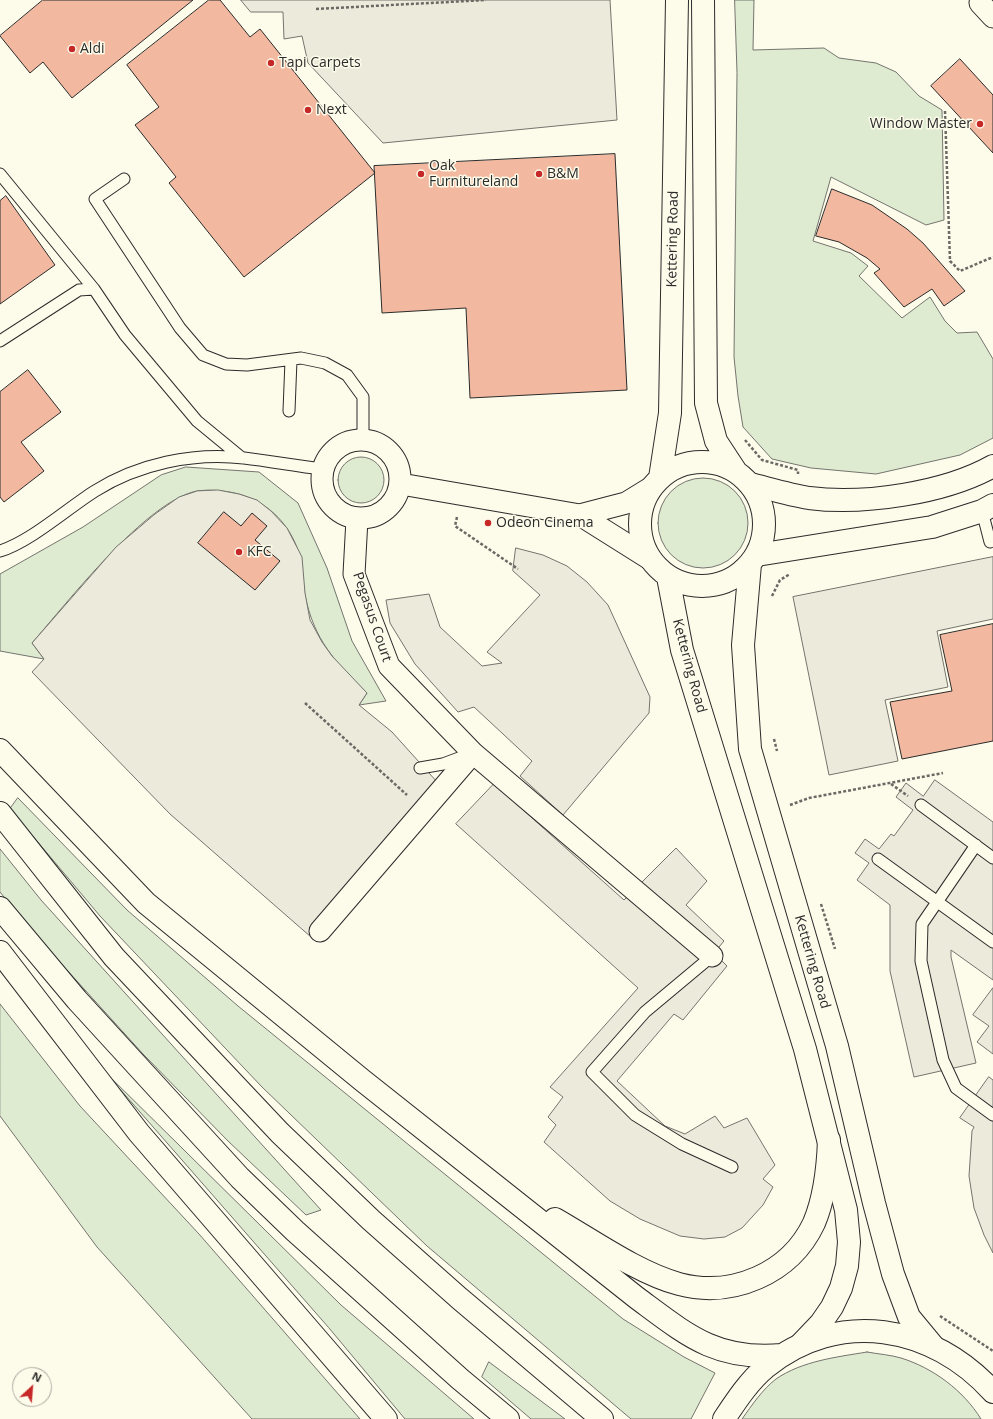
<!DOCTYPE html>
<html>
<head>
<meta charset="utf-8">
<style>
  body { margin:0 }
  #map { position:relative; width:993px; height:1419px; overflow:hidden; background:#fdfbea; font-family:"Open Sans",sans-serif }
  canvas { display:block }
  .north { position:absolute; left:12px; top:1367px; width:40px; height:40px; box-sizing:border-box; background:#fdfbea; border:1px solid #a9a89e; border-radius:50%; rotate:26deg; font-size:11px; font-weight:700; line-height:16px; text-align:center; color:#2b2b2b }
  .north::after { content:''; display:block; margin:auto; width:14px; height:18px; background:#c62828; clip-path:polygon(50% 0,100% 100%,50% 72%,0 100%) }
</style>
</head>
<body>
<div id="map">
<canvas width="993" height="1419"></canvas>
<div class="north">N</div>
</div>
<script>
const context = document.querySelector('canvas').getContext('2d');
context.lineJoin = 'round';
function paint(path, color) {
  context.fillStyle = color;
  context.fill(path, 'evenodd');
}
function stroke(path, color, width, dash) {
  context.strokeStyle = color;
  context.lineWidth = width;
  context.lineCap = dash ? 'butt' : 'round';
  context.setLineDash(dash || []);
  context.stroke(path);
}
function drawText(font, color, halo, rows, align = 'center') {
  context.font = font + ' "Open Sans",sans-serif';
  context.lineWidth = 3;
  context.setLineDash([]);
  context.textBaseline = 'middle';
  context.strokeStyle = halo;
  context.fillStyle = color;
  for (const [text, x, y, turn = 0] of rows) {
    context.save();
    context.translate(x, y);
    context.rotate((+turn || 0) * Math.PI / 180);
    context.textAlign = isNaN(turn) ? turn : align;
    if (halo) context.strokeText(text, 0, 0);
    context.fillText(text, 0, 0);
    context.restore();
  }
}
const green = new Path2D(`
  M735,0H754L753,50L824,48L839,58L876,63L896,72L919,96L942,110L944,220L926,225L831,177L813,241L851,253L868,266L859,276L902,318L930,297L945,321L957,333L977,332L993,359V438L960,455L876,474L811,468L772,459L743,427L738,396L734,357L737,73Z
  M338 480a23 23 0 1 1 46 0a23 23 0 1 1-46 0Z
  M186,467L259,472L298,503L327,568L352,641L386,701L359,705L367,693C335,662 314,640 305,595C302,578 303,561 296,545C286,521 267,503 242,495C229,491 211,489 197,491C146,501 67,603 32,643L44,659L0,651V574L83,527L161,475Z
  M658 523a45 45 0 1 1 90 0a45 45 0 1 1-90 0Z
  M18,798L127,910L238,1006L623,1319L684,1357L715,1373L691,1419H631L427,1246L262,1087L100,916L10,809Z
  M0,849L41,900L321,1210L306,1215L228,1141L143,1054L27,926L0,892Z
  M0,1004L80,1106L199,1234L360,1419H252L97,1247L0,1116Z
  M105,1072L341,1305L474,1419H405L329,1328Z
  M867,1352C878,1354 891,1355 901,1358C933,1368 963,1390 981,1419H742C752,1405 762,1390 776,1379C802,1361 837,1357 867,1352Z
  M489,1362L565,1419H531L482,1377Z`);
const parking = new Path2D(`
  M241,0H610L617,120L383,143L308,63L302,36L284,39L283,12H251Z
  M218,490L239,494L257,500L271,511L287,528L302,557L305,593L310,620L322,642L332,656L367,693L359,705L392,732L438,783L311,937L170,814L32,672L44,659L32,643L116,547L155,514L179,497L197,491Z
  M516,548L543,555L567,566L587,582L608,605L650,697L649,713L563,815L520,776L532,761L474,707L458,712L415,664L390,623L386,600L429,594L440,627L482,666L502,663L487,652L540,595L513,571Z
  M993,557V619L937,631L948,687L885,700L898,761L829,775L793,597Z
  M935,780L993,822V980L951,950V957L976,1063L914,1077L890,971V905L857,880L869,863L855,853L865,839L879,849L891,834L894,836L913,810L896,797L906,783L923,796Z
  M494,784L624,900L676,848L707,881L686,905L724,941L714,953L727,966L683,1020L674,1014L617,1081L665,1126L685,1134L715,1116L724,1128L747,1118L775,1165L763,1179L773,1187L763,1205L742,1228L725,1237L704,1239L680,1236L640,1219L610,1201L544,1142L556,1125L548,1117L563,1097L550,1087L638,988L456,824Z
  M993,988V1054L977,1042L989,1026L973,1015Z
  M989,1077L993,1080V1253L984,1235L974,1208L969,1176L972,1131L974,1127L960,1118Z`);
const building = new Path2D(`
  M43,0H193L72,98L43,62L30,73L0,36Z
  M209,0H220L250,37L260,29L375,173L244,277L169,183L176,177L135,125L159,107L127,65Z
  M960,59L993,95V153L931,86Z
  M615,154L627,390L470,398L466,308L382,313L374,166Z
  M832,189L872,205L907,229L923,243L965,291L944,306L932,289L904,307L874,273L880,269L867,258L839,242L816,236Z
  M6,196L55,265L0,304V201Z
  M28,370L61,412L21,442L44,471L4,502L0,497V392Z
  M224,512L241,526L252,513L267,526L255,540L280,561L255,590L198,543Z
  M993,624V741L902,759L890,702L952,691L940,635Z`);
const path = new Path2D(`
  M316,9L486,0
  M945,111L950,261L960,271L993,257
  M745,440L762,460L798,470V474
  M457,517L455,526L518,569
  M772,596L780,580L790,574
  M305,703L407,795
  M774,739L777,751
  M891,784L908,796
  M790,805L809,798L943,773
  M821,904L835,949
  M940,1316L993,1351`);
const service = new Path2D(`
  M0,174L94,289L125,335L197,421L242,458
  M124,179L95,199L180,328L203,355L226,364L247,365L301,358L325,363L347,375L363,397V439
  M0,341L79,290L94,289
  M289,411L291,360
  M982,511L990,542
  M0,551C30,542 68,508 95,491C138,464 193,452 244,458C270,461 296,466 322,469
  M420,768L443,764L467,755
  M921,805L993,858
  M976,845L922,924L921,961L943,1060L956,1088L993,1115
  M878,859L993,942
  M712,956L645,1012L592,1072L635,1115L682,1144L732,1167`);
const minor = new Path2D(`
  M980,3L993,17
  M322 479a39 39 0 1 1 78 0a39 39 0 1 1-78 0Z
  M401,484L580,515L650,559
  M580,515L626,503L652,487
  M357,519L354,574L389,666L473,753L712,956
  M320,931L473,753`);
const tertiary = new Path2D(`
  M750,484C770,489 790,495 809,498C864,505 945,493 993,466
  M757,555L932,527L982,511L993,505`);
const primary = new Path2D(`
  M703,0L706,403L716,441L735,470
  M640 524a62 62 0 1 1 124 0a62 62 0 1 1-124 0Z
  M660,478L670,413L677,0
  M750,564L743,645L750,749L837,1046L874,1203L893,1274L909,1317L933,1346
  M668,577L682,650L805,1049L846,1210L849,1242L847,1266L841,1288L832,1307L821,1323L800,1345`);
const trunk = new Path2D(`
  M0,750L146,903L362,1080L637,1298C687,1335 716,1361 782,1355
  M0,813L114,957L280,1133L371,1220L459,1298L602,1419
  M0,908L77,1000L240,1178L295,1231L460,1379L508,1419
  M0,952L139,1133L386,1419
  M555,1219C592,1240 638,1273 679,1284C732,1298 790,1274 814,1223C825,1197 828,1168 829,1140
  M724,1419C736,1401 749,1381 766,1367C838,1308 933,1325 993,1392`);
const markers = [
  [72,49,4,"#c62828"],
  [271,63,4,"#c62828"],
  [308,110,4,"#c62828"],
  [980,124,4,"#c62828"],
  [421,174,4,"#c62828"],
  [539,174,4,"#c62828"],
  [488,523,4,"#c62828"],
  [239,552,4,"#c62828"]
];
const poiNames = [
  ["Aldi",80,49],
  ["Tapi Carpets",279,63],
  ["Next",316,110],
  ["Window Master",972,124,"right"],
  ["Oak",429,166],
  ["Furnitureland",429,182],
  ["B&M",547,174],
  ["Odeon Cinema",496,523],
  ["KFC",247,552]
];
const streetNames = [
  ["Kettering Road",673,239,-89],
  ["Pegasus Court",372,617,71],
  ["Kettering Road",689,666,75],
  ["Kettering Road",812,962,74]
];
paint(green, '#deebd1');
stroke(green, '#74746e', 1);
paint(parking, '#eceadb');
stroke(parking, '#74746e', 1);
paint(building, '#f2b8a0');
stroke(building, '#2b2b2b', 1);
stroke(service, '#2b2b2b', 13);
stroke(minor, '#2b2b2b', 23);
stroke(tertiary, '#2b2b2b', 24);
stroke(primary, '#2b2b2b', 24);
stroke(trunk, '#2b2b2b', 24);
stroke(path, '#6a6964', 2.5, [3, 2]);
stroke(service, '#fdfbea', 11);
stroke(minor, '#fdfbea', 21);
stroke(tertiary, '#fdfbea', 22);
stroke(primary, '#fdfbea', 22);
stroke(trunk, '#fdfbea', 22);
for (const [x, y, r, color] of markers) {
  const dot = new Path2D();
  dot.arc(x, y, r, 0, 2 * Math.PI);
  context.fillStyle = color;
  context.fill(dot);
  stroke(dot, '#fdfbea', 1.5);
}
drawText('14px', '#2b2b2b', '#fdfbea', poiNames, 'left');
drawText('14px', '#2b2b2b', '#fdfbea', streetNames);
</script>
</body>
</html>
